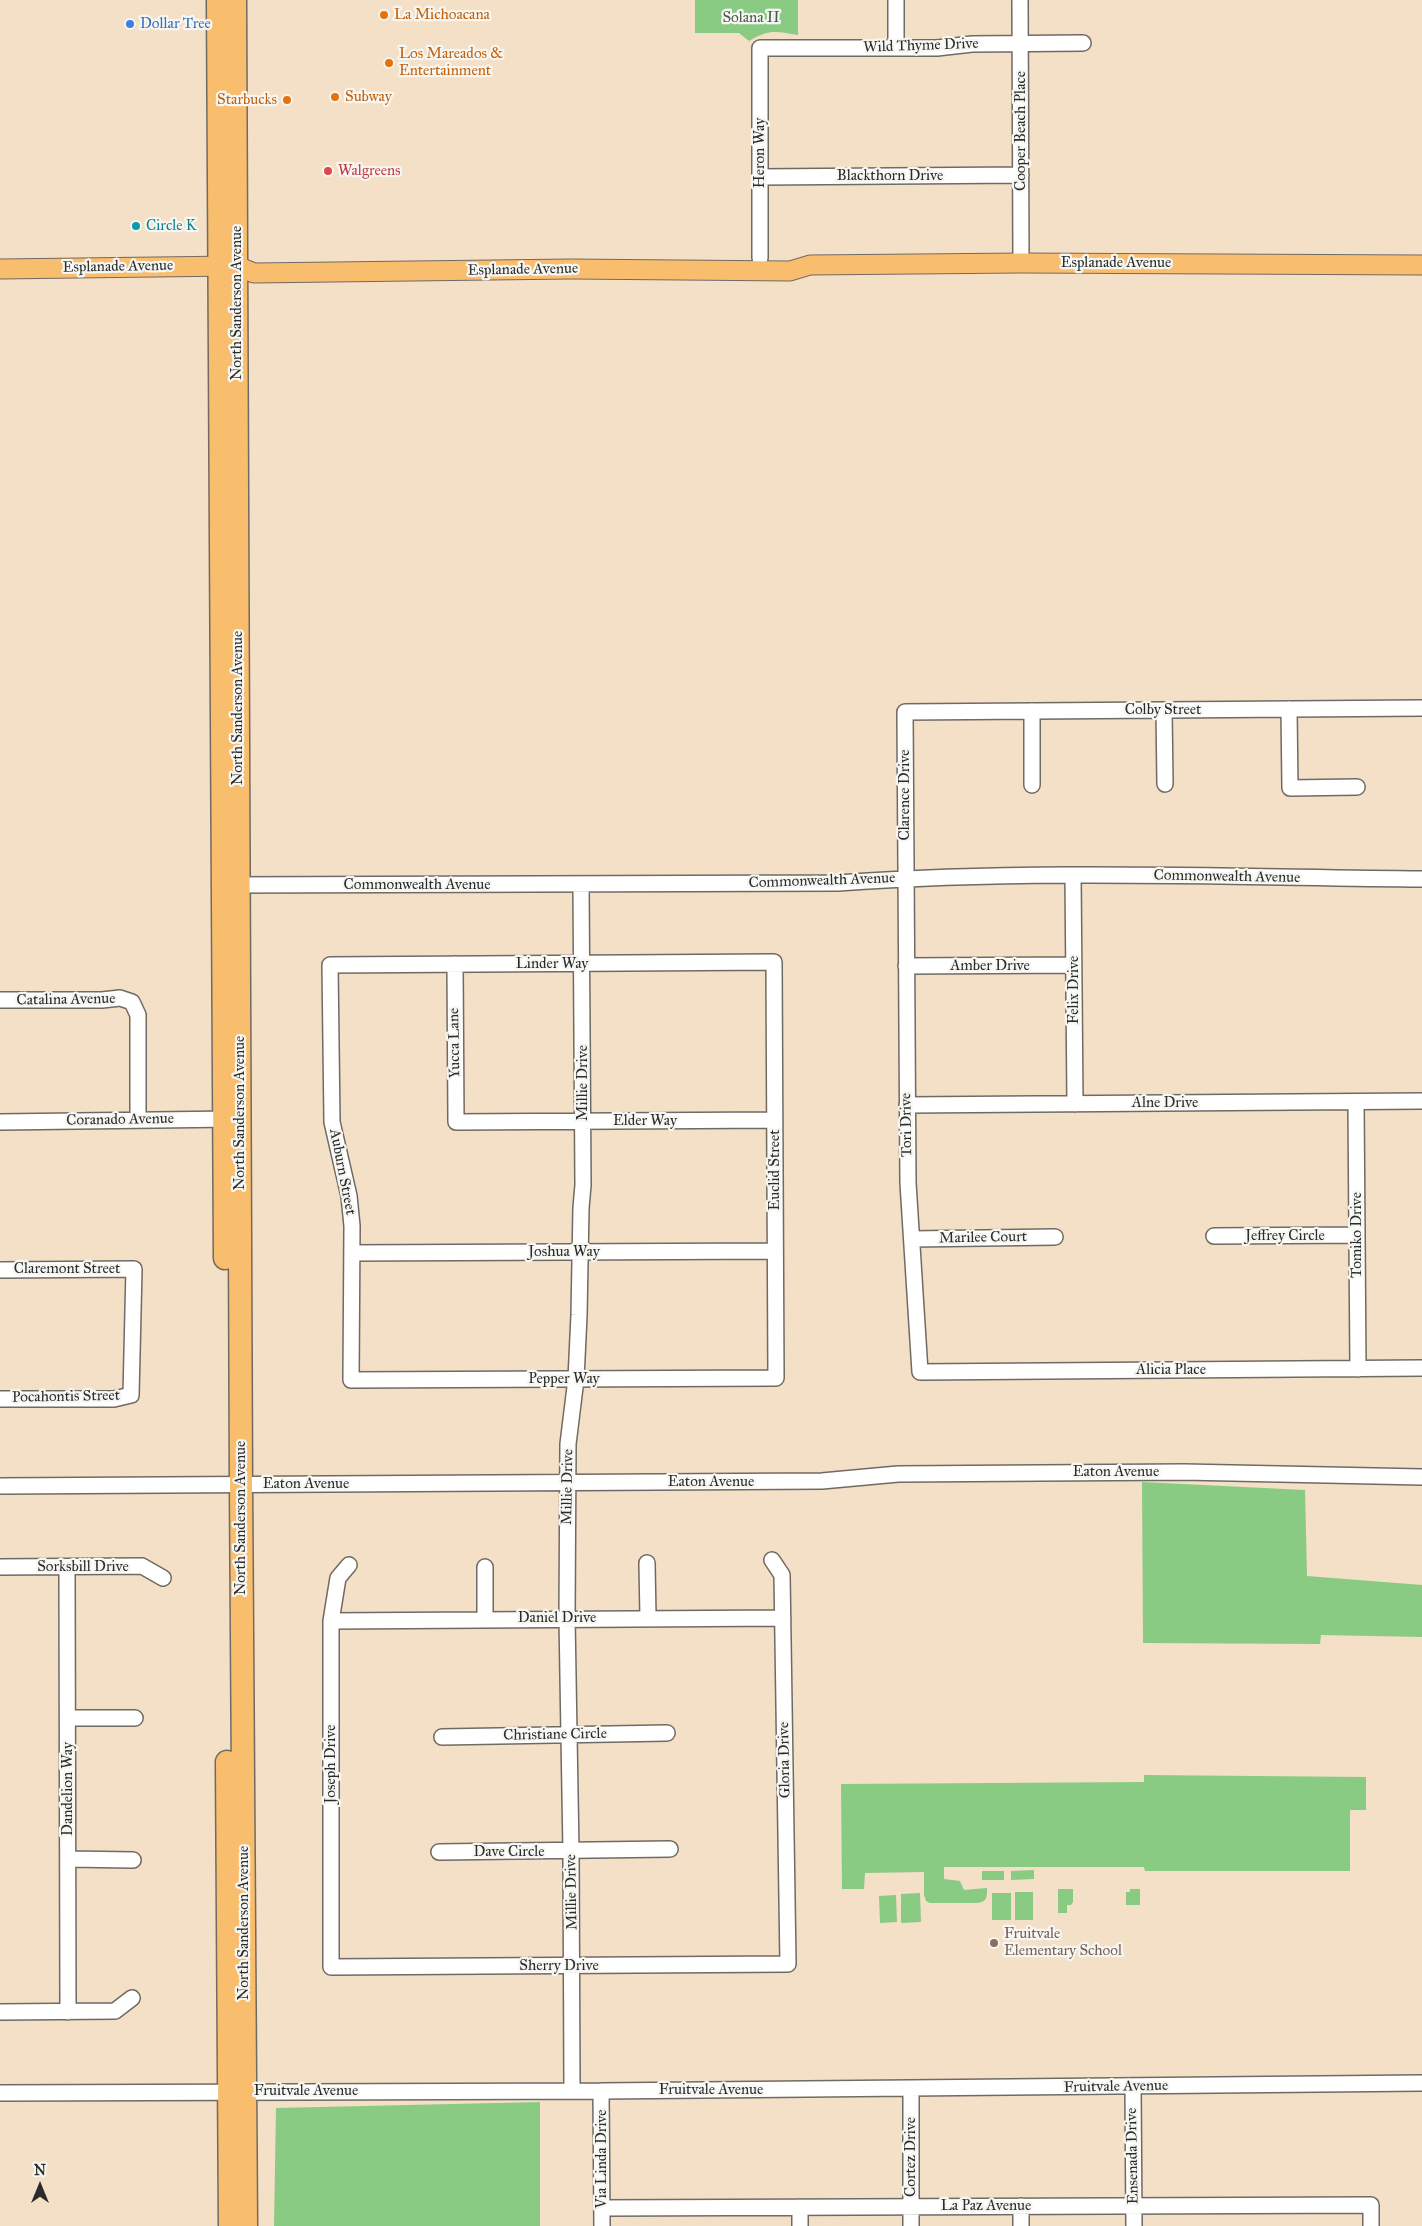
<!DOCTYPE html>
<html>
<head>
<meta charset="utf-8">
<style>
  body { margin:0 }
  #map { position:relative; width:1422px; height:2226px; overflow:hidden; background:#f4dfc7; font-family:"IM FELL Great Primer",serif }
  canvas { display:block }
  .north { position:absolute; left:15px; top:2161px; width:50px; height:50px; -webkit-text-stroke:4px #f6f6f2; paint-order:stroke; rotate:0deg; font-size:14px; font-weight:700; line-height:20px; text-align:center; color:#2b2b2b }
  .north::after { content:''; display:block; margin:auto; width:18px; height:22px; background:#2b2b2b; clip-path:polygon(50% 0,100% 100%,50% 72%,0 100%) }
</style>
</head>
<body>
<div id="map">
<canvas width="1422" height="2226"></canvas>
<div class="north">N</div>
</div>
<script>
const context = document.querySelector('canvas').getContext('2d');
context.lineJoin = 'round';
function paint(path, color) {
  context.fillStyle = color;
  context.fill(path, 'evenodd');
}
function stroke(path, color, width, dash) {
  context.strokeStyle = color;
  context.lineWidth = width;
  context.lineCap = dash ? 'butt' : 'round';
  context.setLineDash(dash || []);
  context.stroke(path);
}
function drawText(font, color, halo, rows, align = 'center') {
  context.font = font + ' "IM FELL Great Primer",serif';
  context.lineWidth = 4.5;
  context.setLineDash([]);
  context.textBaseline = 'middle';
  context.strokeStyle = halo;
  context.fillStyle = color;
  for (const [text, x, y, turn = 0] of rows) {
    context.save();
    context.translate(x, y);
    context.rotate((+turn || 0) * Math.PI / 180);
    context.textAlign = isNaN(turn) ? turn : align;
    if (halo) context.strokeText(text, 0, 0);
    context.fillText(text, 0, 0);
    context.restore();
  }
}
const green = new Path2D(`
  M695,0H798V35C777,31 768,29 749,41L739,33H695Z
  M1142,1482L1305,1490L1307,1576L1422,1585V1637L1321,1635L1320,1644L1143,1643Z
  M1144,1775L1366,1777V1810H1350V1871H1145L1144,1867H944V1879L960,1881L964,1890L987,1888C987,1898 987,1901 978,1903H930L926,1901L924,1895V1872L865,1873L864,1889H842L841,1784L1144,1782Z
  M1034,1870V1879L1011,1880V1871Z
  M982,1871H1004V1880H982Z
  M1058,1889H1073V1902L1071,1905H1067V1913H1058Z
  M1130,1889H1140V1905H1126V1892H1130Z
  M1015,1892H1033V1920H1015Z
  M920,1893L921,1922L901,1923V1894Z
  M992,1893H1011V1920H992Z
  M896,1895L897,1922L880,1923L879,1896Z
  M540,2102V2226H274L276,2108Z`);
const minor = new Path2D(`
  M1020,0L1021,263
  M896,48V0
  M760,177L1021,175
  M760,258V48H937L972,44L1083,43
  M1422,708L905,712L908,1183L920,1372L1422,1368
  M1289,709L1290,788L1357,787
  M1164,710L1165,784
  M1032,711V785
  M1073,875L1075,1104
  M231,885L838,883C1032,869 1228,877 1422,879
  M774,962L776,1378L351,1380L352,1226L349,1196L332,1122L330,965Z
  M455,964L456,1122L775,1120
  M906,966L1074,965
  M0,1000H102L120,998L132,1002L138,1015V1119
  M1356,1102L1358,1369
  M907,1105L1422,1101
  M0,1122L233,1119
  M1214,1236L1357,1235
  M912,1239L1055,1237
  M352,1253L775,1251
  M0,1270L134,1269L131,1395L114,1399H0
  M0,1486L822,1481L898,1474L1184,1472L1422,1477
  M647,1563L648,1618
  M349,1565L338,1578L331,1621V1967L788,1964L782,1575L772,1560
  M0,1567L142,1566L163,1578
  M67,1567L68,2012
  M485,1567V1618
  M331,1621L783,1618
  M68,1718H135
  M442,1737L667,1733
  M439,1852L670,1849
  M68,1859L133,1860
  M0,2012L115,2011L132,1998
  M1133,2087L1134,2226
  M911,2089V2226
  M572,2091L571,1852L567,1618L568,1444L576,1379L579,1315L581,1208L583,1185L581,884
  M601,2091L602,2226
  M0,2093L601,2091L1422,2083
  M1021,2206V2226
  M800,2207V2226
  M602,2208L1371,2205V2226`);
const major = new Path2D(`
  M237,266L254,273L571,269L790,271L810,265L1021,263L1422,265
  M0,269L233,266`);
const highway = new Path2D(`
  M218,0L225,1258
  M235,0L241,1485L246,2226
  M227,1762L230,2226`);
const markers = [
  [384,15,5,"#e8710a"],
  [130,24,5,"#3f7fe0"],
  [389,63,5,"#e8710a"],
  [335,97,5,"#e8710a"],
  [287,100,5,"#e8710a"],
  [328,171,5,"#e0444e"],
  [136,226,5,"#0f9aa8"],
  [994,1943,5,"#8d6e63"]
];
const foodNames = [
  ["La Michoacana",394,15],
  ["Los Mareados &",399,54],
  ["Entertainment",399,71],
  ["Subway",345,97],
  ["Starbucks",277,100,"right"]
];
const parkNames = [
  ["Solana II",751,18]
];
const shopNames = [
  ["Dollar Tree",140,24]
];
const streetNames = [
  ["Wild Thyme Drive",921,46,-2],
  ["Cooper Beach Place",1021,131,-90],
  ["Heron Way",760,153,-90],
  ["Blackthorn Drive",890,176],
  ["Esplanade Avenue",1116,263],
  ["Esplanade Avenue",118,267,-1],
  ["Esplanade Avenue",523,270,-1],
  ["North Sanderson Avenue",237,303,-90],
  ["North Sanderson Avenue",238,708,-90],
  ["Colby Street",1163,710],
  ["Clarence Drive",905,795,-90],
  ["Commonwealth Avenue",1227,877,1],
  ["Commonwealth Avenue",822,881,-2],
  ["Commonwealth Avenue",417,885],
  ["Linder Way",552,964],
  ["Amber Drive",990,966],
  ["Felix Drive",1074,990,-90],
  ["Catalina Avenue",66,1000,-1],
  ["Yucca Lane",455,1043,-91],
  ["Millie Drive",583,1083,-90],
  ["Alne Drive",1165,1103],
  ["North Sanderson Avenue",240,1113,-90],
  ["Coranado Avenue",120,1120,-1],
  ["Elder Way",645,1121],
  ["Tori Drive",907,1125,-91],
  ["Euclid Street",775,1170,-90],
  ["Auburn Street",342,1172,79],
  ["Tomiko Drive",1357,1235,-90],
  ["Jeffrey Circle",1285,1236],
  ["Marilee Court",983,1238,-1],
  ["Joshua Way",564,1252],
  ["Claremont Street",67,1269],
  ["Alicia Place",1171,1370],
  ["Pepper Way",564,1379],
  ["Pocahontis Street",66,1397,-1],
  ["Eaton Avenue",1116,1472],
  ["Eaton Avenue",711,1482],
  ["Eaton Avenue",306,1484],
  ["Millie Drive",568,1487,-89],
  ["North Sanderson Avenue",241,1518,-90],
  ["Sorksbill Drive",83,1567],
  ["Daniel Drive",557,1618],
  ["Christiane Circle",555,1735,-1],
  ["Gloria Drive",785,1760,-91],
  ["Joseph Drive",331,1764,-90],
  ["Dandelion Way",68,1789,-90],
  ["Dave Circle",509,1852],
  ["Millie Drive",572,1892,-91],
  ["North Sanderson Avenue",244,1923,-90],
  ["Sherry Drive",559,1966],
  ["Fruitvale Avenue",1116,2087,-1],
  ["Fruitvale Avenue",711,2090],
  ["Fruitvale Avenue",306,2091],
  ["Ensenada Drive",1133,2156,-91],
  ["Cortez Drive",911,2157,-90],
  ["Via Linda Drive",602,2159,-90],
  ["La Paz Avenue",986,2206]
];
const healthNames = [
  ["Walgreens",338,171]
];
const cultureNames = [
  ["Circle K",146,226]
];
const educationNames = [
  ["Fruitvale",1004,1934],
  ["Elementary School",1004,1951]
];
paint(green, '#89cb83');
stroke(minor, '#716a62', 18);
stroke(major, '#716a62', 21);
stroke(highway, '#716a62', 25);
stroke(minor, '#fff', 15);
stroke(major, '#f9be6d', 19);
stroke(highway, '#f9be6d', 22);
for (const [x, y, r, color] of markers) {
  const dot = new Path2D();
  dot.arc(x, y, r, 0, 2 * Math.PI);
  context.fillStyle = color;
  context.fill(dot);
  stroke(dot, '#f6f6f2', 2);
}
drawText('15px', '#c56008', '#f6f6f2', foodNames, 'left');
drawText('15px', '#475b45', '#f6f6f2', parkNames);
drawText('15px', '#366cbe', '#f6f6f2', shopNames, 'left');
drawText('15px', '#2b2b2b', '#f6f6f2', streetNames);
drawText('15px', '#be3a42', '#f6f6f2', healthNames, 'left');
drawText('15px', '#0d838f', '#f6f6f2', cultureNames, 'left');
drawText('15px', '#785e54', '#f6f6f2', educationNames, 'left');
</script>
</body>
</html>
